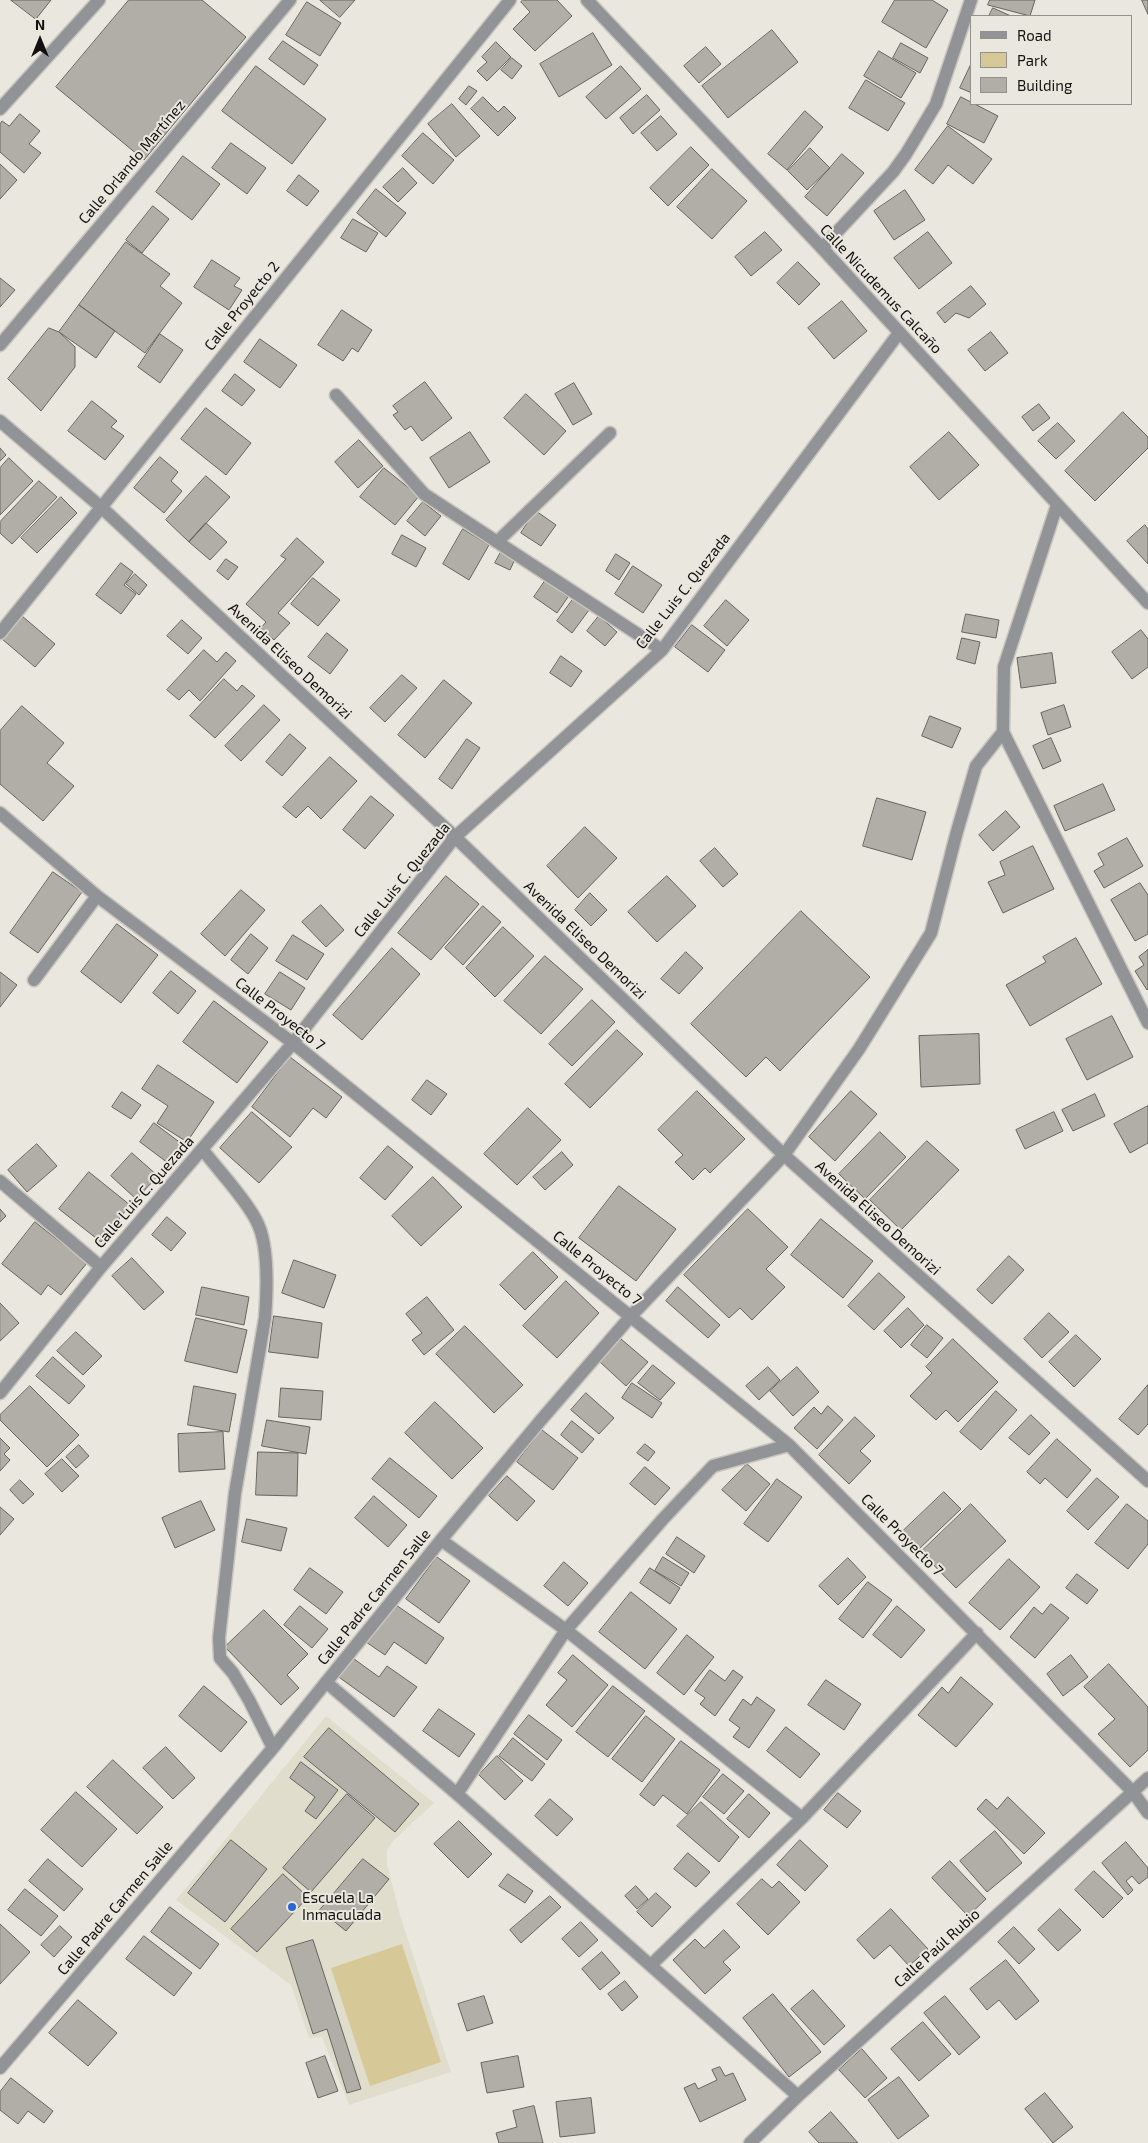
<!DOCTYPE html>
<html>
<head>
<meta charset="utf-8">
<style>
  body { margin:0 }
  #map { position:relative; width:1148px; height:2143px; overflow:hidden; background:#eae7df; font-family:"Exo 2",sans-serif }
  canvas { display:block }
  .legend { position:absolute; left:970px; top:15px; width:162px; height:90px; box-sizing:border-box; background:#eae7df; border:1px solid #94918c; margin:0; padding:6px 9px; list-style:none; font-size:15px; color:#12110f }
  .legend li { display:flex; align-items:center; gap:10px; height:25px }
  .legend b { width:25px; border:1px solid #94918c }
  .north { position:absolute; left:15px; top:15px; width:50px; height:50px; -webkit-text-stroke:4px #eae7df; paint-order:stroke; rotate:0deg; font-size:14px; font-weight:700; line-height:20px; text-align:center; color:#12110f }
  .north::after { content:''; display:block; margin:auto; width:18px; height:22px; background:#12110f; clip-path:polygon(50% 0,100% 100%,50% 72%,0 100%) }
</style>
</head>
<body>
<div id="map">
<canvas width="1148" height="2143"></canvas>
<ul class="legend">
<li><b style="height:6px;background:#919396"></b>Road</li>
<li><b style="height:14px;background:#d7c897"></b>Park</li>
<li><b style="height:14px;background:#b0aea6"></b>Building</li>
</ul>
<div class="north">N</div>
</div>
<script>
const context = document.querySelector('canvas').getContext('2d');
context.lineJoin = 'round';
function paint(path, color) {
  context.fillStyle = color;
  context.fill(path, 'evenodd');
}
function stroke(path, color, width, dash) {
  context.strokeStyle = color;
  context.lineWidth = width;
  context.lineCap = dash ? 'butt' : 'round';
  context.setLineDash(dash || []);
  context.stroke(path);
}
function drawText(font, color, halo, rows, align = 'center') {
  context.font = font + ' "Exo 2",sans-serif';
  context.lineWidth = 4;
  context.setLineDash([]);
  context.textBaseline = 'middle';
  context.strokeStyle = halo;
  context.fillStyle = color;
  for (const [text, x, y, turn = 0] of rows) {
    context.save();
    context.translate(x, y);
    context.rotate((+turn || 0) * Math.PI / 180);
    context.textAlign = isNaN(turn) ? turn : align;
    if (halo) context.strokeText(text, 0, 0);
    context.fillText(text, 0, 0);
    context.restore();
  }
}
const built = new Path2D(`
  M326,1716L434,1803L393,1841L387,1850V1864L400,1915L451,2072L349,2105L322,2037L309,2038L291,1985L176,1900Z`);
const green = new Path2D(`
  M402,1944L441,2062L370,2086L331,1968Z`);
const building = new Path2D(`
  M11,0H51L36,19Z
  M129,0H202L246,37L144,160L56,87Z
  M320,0H355L340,17Z
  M523,0H557L572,16L535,51L513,29L530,12L521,2Z
  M895,0H932L948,10L926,48L882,22Z
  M990,0H1035L1030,16L988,5Z
  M1142,0H1148V14Z
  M307,2L341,23L320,56L286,35Z
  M993,8L1011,16H989Z
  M772,30L798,62L728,118L702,86Z
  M593,33L612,65L559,97L540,64Z
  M283,41L318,65L304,85L269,59Z
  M496,42L511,57L487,81L477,71L487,62L482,57Z
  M901,43L928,58L920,73L893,58Z
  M706,47L721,64L699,83L684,66Z
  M879,51L916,73L901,98L864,76Z
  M512,58L522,66L512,79L501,70Z
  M972,62V93L960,88Z
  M256,66L326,119L292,164L222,111Z
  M621,66L641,89L606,119L586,97Z
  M866,80L905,103L888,131L849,108Z
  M469,86L477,91L466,105L459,99Z
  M647,95L660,110L633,134L620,118Z
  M483,97L498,112L504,106L516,118L498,136L471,109Z
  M961,97L998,116L984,143L947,124Z
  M452,104L480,136L456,157L428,124Z
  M805,111L823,127L787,170L768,154Z
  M20,114L40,131L29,144L41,153L24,173L0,152V124L2,121L9,126Z
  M661,116L677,134L657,151L641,133Z
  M948,126L992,159L973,184L948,165L933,184L915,170Z
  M423,133L454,160L433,184L402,156Z
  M231,143L266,168L247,194L212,168Z
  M691,147L709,165L668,206L650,188Z
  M810,148L830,168L807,190L788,171Z
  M842,154L864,173L827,216L805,197Z
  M183,156L220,184L192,220L156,192Z
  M0,164L17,180L0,199Z
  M403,168L417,183L398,202L383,187Z
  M712,169L747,201L712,239L677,207Z
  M299,175L319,191L307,206L287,191Z
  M376,189L406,213L386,237L357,213Z
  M905,190L925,220L894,240L874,211Z
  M153,206L169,219L142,253L126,240Z
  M353,219L378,233L366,252L341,238Z
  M765,232L782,250L751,276L735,257Z
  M928,232L952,263L919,289L894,258Z
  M126,242L170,274L160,286L182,303L145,353L79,305Z
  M212,260L240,278L234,286L242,290L229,310L194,287Z
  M798,262L820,284L799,305L777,283Z
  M0,278L15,290L0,307Z
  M971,286L986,304L969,318L956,313L945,323L937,313Z
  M842,301L867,331L834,359L808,328Z
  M79,305L115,331L96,358L59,332Z
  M342,310L372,330L358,352L352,348L343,361L318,345Z
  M49,328L59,332L75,347V367L41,411L8,379Z
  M991,332L1008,353L985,371L968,350Z
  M160,334L183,350L160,383L138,367Z
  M260,339L297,365L280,388L244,362Z
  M235,374L255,390L242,406L222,391Z
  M425,382L452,418L422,441L411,426L405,430L393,415L398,412L393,406Z
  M574,383L592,414L573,425L555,394Z
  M526,394L566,431L544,455L504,418Z
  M92,401L117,421L111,427L124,436L105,460L68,431Z
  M1039,404L1050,418L1033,431L1022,417Z
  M206,408L251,443L226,475L181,439Z
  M1123,412L1148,437V448L1095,501L1065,471Z
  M1058,423L1075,441L1056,459L1038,441Z
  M470,432L490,462L449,488L430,458Z
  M949,432L979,465L939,500L910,467Z
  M359,440L383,466L358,488L335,462Z
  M0,448L6,455L0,461Z
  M160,457L178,472L171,481L182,491L164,513L134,488Z
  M9,458L33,481L0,515V468Z
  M384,468L419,496L395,525L360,497Z
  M206,476L230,497L189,542L166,520Z
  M39,481L57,497L12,544L0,533V522Z
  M61,497L77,513L37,553L21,538Z
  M423,502L441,516L425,536L407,521Z
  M536,511L556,525L541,546L521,533Z
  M206,523L227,542L210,560L189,542Z
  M1145,525L1148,529V564L1127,541Z
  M463,529L489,545L469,580L443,564Z
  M402,535L426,548L416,567L392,554Z
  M297,538L324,562L278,613L290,623L274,640L261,628L266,622L246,604L286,559L281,556Z
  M501,552L515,559L510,570L495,563Z
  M616,554L630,563L619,580L606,571Z
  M226,559L238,567L228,580L217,571Z
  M121,563L133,572L124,585L136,594L121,614L96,595Z
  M633,566L662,585L643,613L615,594Z
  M135,574L147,585L139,595L126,584Z
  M313,578L340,600L318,626L291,604Z
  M545,581L568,597L557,613L534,597Z
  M574,598L589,610L572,633L557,621Z
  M726,600L749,620L727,646L704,626Z
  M966,614L999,620L996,638L962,632Z
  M22,616L55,644L35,667L2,639Z
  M599,616L617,632L605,646L587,631Z
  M182,620L202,638L188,654L167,636Z
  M692,625L725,650L708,672L675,647Z
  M1141,630L1148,639V667L1132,679L1112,652Z
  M327,633L348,650L330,674L308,657Z
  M962,638L980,642L975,664L957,659Z
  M204,650L217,662L226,652L236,661L200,701L189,690L179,700L167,690Z
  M1052,653L1056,683L1021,688L1017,658Z
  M561,656L582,671L571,687L550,673Z
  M402,675L417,688L385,722L370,708Z
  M224,679L237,691L242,685L255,696L215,738L190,716Z
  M444,680L472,703L425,758L398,735Z
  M264,705L280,720L241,761L225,746Z
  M1064,705L1071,727L1048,735L1041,713Z
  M22,706L64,743L47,763L74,786L43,821L0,784V731Z
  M930,716L961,728L952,748L922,736Z
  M290,734L306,748L282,776L266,762Z
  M1051,738L1061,761L1043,769L1033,746Z
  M467,739L480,748L452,789L439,779Z
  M330,757L357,781L321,819L308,806L296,818L283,807Z
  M1103,784L1115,810L1065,831L1054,806Z
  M371,796L394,815L365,849L343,830Z
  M877,798L926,812L912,860L863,846Z
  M1006,811L1020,827L993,851L979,835Z
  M585,827L617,858L578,898L547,866Z
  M1127,838L1143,866L1104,888L1094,871L1104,865L1098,854Z
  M1033,846L1054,889L1003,913L988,882L1005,875L1000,862Z
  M715,848L738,874L723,887L700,861Z
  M53,872L82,892L38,953L10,933Z
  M446,876L479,904L431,960L398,933Z
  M667,876L696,906L657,942L628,912Z
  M1140,883L1148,895V934L1135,941L1111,900Z
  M241,890L265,910L225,956L201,934Z
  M590,893L607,910L591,926L575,910Z
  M321,905L344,930L326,947L302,922Z
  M483,906L501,922L463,965L445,948Z
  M801,911L870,977L780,1071L766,1057L746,1077L691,1024Z
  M117,924L158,955L121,1003L81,972Z
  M503,927L534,956L495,997L466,968Z
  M251,934L268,948L248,974L231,960Z
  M293,935L324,954L307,980L276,961Z
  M1076,938L1102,984L1030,1026L1006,985L1046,962L1043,957Z
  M392,948L420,974L362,1040L333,1015Z
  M1148,950V989L1147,990L1135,971L1144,965L1139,957Z
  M686,952L703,968L679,994L661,979Z
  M545,956L583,989L541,1034L504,1001Z
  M171,971L196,991L178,1014L153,993Z
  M0,972L17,985L0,1007Z
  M280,972L305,988L291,1010L265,994Z
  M592,1000L615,1022L572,1066L549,1044Z
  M214,1001L268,1042L237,1083L183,1042Z
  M1112,1016L1133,1057L1087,1080L1066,1039Z
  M617,1030L643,1054L590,1108L565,1084Z
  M979,1034L980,1084L921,1087L919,1036Z
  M290,1057L342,1097L326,1118L313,1108L290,1137L252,1107Z
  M158,1065L214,1102L187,1142L157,1123L168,1106L142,1089Z
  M427,1080L447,1094L431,1115L412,1100Z
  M697,1091L745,1139L710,1173L705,1168L693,1180L675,1162L683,1155L658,1130Z
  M851,1091L877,1114L835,1161L809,1137Z
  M122,1092L141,1105L131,1119L112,1107Z
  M1095,1094L1105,1116L1073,1131L1062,1110Z
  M1148,1106V1143L1130,1153L1114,1124Z
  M528,1108L561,1140L517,1185L484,1154Z
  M252,1112L292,1147L259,1183L220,1148Z
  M1054,1112L1063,1131L1025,1149L1016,1130Z
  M154,1123L182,1144L168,1163L140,1142Z
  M880,1132L906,1157L865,1199L839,1174Z
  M927,1141L959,1170L901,1230L870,1200Z
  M37,1144L57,1166L27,1192L8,1170Z
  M388,1146L413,1167L385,1200L360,1178Z
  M562,1152L573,1165L545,1190L533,1177Z
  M132,1153L158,1176L136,1199L111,1176Z
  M89,1172L130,1205L101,1242L59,1209Z
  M433,1177L462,1207L421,1246L392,1216Z
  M619,1186L676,1229L636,1281L579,1238Z
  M0,1209L6,1216L0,1222Z
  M748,1209L788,1247L766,1269L785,1287L752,1320L740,1308L729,1318L684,1275Z
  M167,1217L186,1233L171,1251L152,1235Z
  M821,1219L873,1261L843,1298L791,1255Z
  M35,1222L87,1263L61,1295L48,1285L41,1295L2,1264Z
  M533,1252L558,1277L525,1310L500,1285Z
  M1009,1256L1024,1270L992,1304L977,1290Z
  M132,1258L164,1292L144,1310L112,1276Z
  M294,1260L336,1275L324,1308L282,1293Z
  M879,1273L905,1297L874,1330L848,1306Z
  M566,1281L599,1313L557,1358L523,1326Z
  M202,1287L249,1297L244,1325L196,1315Z
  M678,1287L720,1325L708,1338L666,1301Z
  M427,1297L454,1330L424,1355L412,1340L422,1333L406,1314Z
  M0,1303L19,1323L0,1341Z
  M908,1308L924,1325L901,1348L884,1331Z
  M1049,1313L1069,1332L1042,1358L1024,1339Z
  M274,1316L322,1323L318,1358L269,1352Z
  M196,1318L247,1330L237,1373L185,1361Z
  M927,1325L943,1338L927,1358L911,1345Z
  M465,1326L523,1385L494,1413L436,1354Z
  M76,1332L102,1356L83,1375L57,1351Z
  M1076,1335L1101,1359L1074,1387L1049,1362Z
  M621,1339L648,1362L626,1386L600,1362Z
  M953,1339L998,1382L958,1422L946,1410L936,1420L910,1396L932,1373L926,1367Z
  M53,1357L85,1386L69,1404L36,1376Z
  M653,1365L675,1383L660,1400L638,1383Z
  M768,1367L780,1380L759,1400L746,1386Z
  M797,1367L819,1392L793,1416L770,1391Z
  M632,1383L662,1403L652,1418L622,1398Z
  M1148,1385V1424L1138,1435L1119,1419Z
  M30,1386L79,1435L47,1467L0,1420V1415Z
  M194,1386L236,1394L229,1432L188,1425Z
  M281,1388L323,1391L321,1420L279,1417Z
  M996,1391L1017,1410L981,1450L960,1432Z
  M586,1393L614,1418L599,1434L571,1410Z
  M435,1402L483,1448L452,1479L405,1433Z
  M828,1406L843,1420L817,1449L794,1428L814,1407L821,1414Z
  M1031,1415L1050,1433L1029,1455L1009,1438Z
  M855,1417L875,1436L860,1451L871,1461L849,1484L819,1455Z
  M267,1420L310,1427L306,1454L262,1446Z
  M572,1421L594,1439L582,1453L561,1435Z
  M542,1430L578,1458L553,1490L517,1462Z
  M223,1432L225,1469L179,1472L178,1434Z
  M0,1438L10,1448L4,1454L10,1460L0,1471Z
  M1057,1439L1091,1470L1067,1498L1045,1478L1040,1484L1027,1472Z
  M645,1444L655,1452L648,1461L637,1453Z
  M79,1445L89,1456L76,1468L66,1457Z
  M258,1452L298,1453L297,1496L256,1495Z
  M390,1458L437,1496L419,1518L372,1479Z
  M62,1459L79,1476L62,1492L45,1474Z
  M747,1464L770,1484L746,1511L722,1490Z
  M645,1467L670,1488L655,1505L630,1484Z
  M507,1476L535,1501L517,1521L489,1496Z
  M1097,1478L1119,1497L1088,1530L1067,1511Z
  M777,1479L802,1497L768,1542L744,1524Z
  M20,1480L34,1494L23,1504L10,1490Z
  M944,1492L961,1509L919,1549L902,1532Z
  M374,1496L407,1525L388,1547L355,1518Z
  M201,1501L215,1530L175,1548L162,1518Z
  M971,1504L1006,1541L956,1588L921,1552Z
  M1127,1504L1148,1521V1544L1128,1569L1095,1543Z
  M0,1507L14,1519L0,1535Z
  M247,1519L287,1528L281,1551L242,1542Z
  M677,1537L705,1556L694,1573L666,1554Z
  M437,1557L470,1581L439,1623L406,1599Z
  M663,1557L689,1573L681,1586L655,1571Z
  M848,1558L866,1577L838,1605L819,1586Z
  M1009,1559L1040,1587L1000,1630L969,1603Z
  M564,1562L588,1583L568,1606L544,1586Z
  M310,1568L343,1592L326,1614L294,1590Z
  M650,1568L680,1588L670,1604L640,1583Z
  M1077,1574L1098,1590L1087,1604L1066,1588Z
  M868,1582L892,1600L863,1638L839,1619Z
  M631,1592L677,1629L645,1669L599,1632Z
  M393,1603L444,1638L426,1664L394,1642L385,1655L366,1642Z
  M1051,1604L1069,1618L1035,1658L1010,1637L1034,1607L1042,1614Z
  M300,1606L328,1629L312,1648L284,1625Z
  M897,1606L925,1630L901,1658L873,1635Z
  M264,1610L308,1654L287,1675L299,1688L281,1705L225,1647Z
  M687,1635L714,1657L684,1695L657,1673Z
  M573,1655L608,1685L572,1727L546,1705L567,1680L558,1673Z
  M1071,1655L1088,1677L1063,1696L1047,1674Z
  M350,1656L379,1677L387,1666L417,1687L394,1717L336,1675Z
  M1109,1664L1148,1707V1750L1130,1767L1098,1734L1115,1719L1084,1687Z
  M710,1670L725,1681L733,1670L743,1677L715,1716L700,1704L705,1698L695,1691Z
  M961,1677L993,1704L956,1747L918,1715L942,1687L948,1693Z
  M826,1680L861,1704L844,1730L808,1705Z
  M204,1686L247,1722L221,1752L179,1716Z
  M613,1686L645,1711L608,1757L576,1732Z
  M757,1697L775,1710L749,1748L733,1737L740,1728L729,1720L743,1699L751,1705Z
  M439,1709L475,1734L459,1757L423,1731Z
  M529,1715L562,1740L547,1760L514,1734Z
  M646,1716L675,1739L642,1782L612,1759Z
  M786,1727L820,1754L800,1778L767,1751Z
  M329,1728L419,1804L395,1832L304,1757Z
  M513,1738L545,1764L532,1781L499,1756Z
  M681,1741L720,1770L687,1814L663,1795L654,1806L640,1795Z
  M166,1747L195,1778L173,1799L143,1768Z
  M497,1756L523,1781L505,1800L479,1775Z
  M113,1760L163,1807L137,1834L87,1787Z
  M301,1762L338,1790L316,1819L305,1811L315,1797L290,1778Z
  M723,1774L744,1791L724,1814L703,1797Z
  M76,1792L117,1829L82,1867L41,1830Z
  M838,1793L861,1811L847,1828L824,1810Z
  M347,1794L375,1818L311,1892L283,1868Z
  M749,1794L770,1813L749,1838L727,1819Z
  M1008,1797L1045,1833L1024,1854L977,1809L986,1799L997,1809Z
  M550,1799L573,1819L557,1836L535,1816Z
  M701,1802L739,1837L719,1862L677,1826Z
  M459,1821L492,1854L468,1878L434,1844Z
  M995,1831L1022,1863L987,1892L960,1861Z
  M231,1840L267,1869L225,1922L188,1893Z
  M800,1840L828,1866L805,1891L777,1865Z
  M1126,1842L1148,1868V1877L1139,1884L1132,1876L1126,1881L1133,1890L1128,1895L1102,1863Z
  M688,1853L710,1872L696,1887L674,1869Z
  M48,1859L83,1889L64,1911L29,1881Z
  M363,1859L389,1879L346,1931L320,1910Z
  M950,1861L986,1899L968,1916L932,1878Z
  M1094,1871L1123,1898L1103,1918L1075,1890Z
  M283,1874L308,1897L257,1952L231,1929Z
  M508,1874L533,1891L525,1903L499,1886Z
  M762,1879L772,1888L779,1881L800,1902L768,1935L737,1904Z
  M636,1886L648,1899L637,1909L625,1896Z
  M25,1889L58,1916L41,1936L8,1910Z
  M656,1893L671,1907L652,1927L637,1912Z
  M550,1896L561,1907L521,1943L510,1930Z
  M170,1907L219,1944L200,1969L151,1932Z
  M891,1909L928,1949L909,1966L890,1945L874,1959L857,1940Z
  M1060,1909L1081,1930L1058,1951L1038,1930Z
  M581,1922L598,1940L579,1957L562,1939Z
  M0,1924L30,1952L0,1984Z
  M60,1926L72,1937L54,1957L41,1945Z
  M1014,1927L1035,1949L1019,1964L998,1942Z
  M724,1930L740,1947L723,1962L731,1970L705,1994L673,1960L695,1939L704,1948Z
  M144,1936L192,1973L174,1996L126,1959Z
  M313,1940L361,2089L347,2093L327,2029L313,2034L286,1948Z
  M602,1952L620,1973L600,1990L582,1969Z
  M1006,1960L1039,2001L1016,2020L999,2000L987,2010L970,1989Z
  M625,1981L638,1997L622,2011L608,1994Z
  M813,1990L845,2026L824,2045L791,2009Z
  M773,1994L821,2052L789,2077L743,2018Z
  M484,1996L493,2023L467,2031L458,2004Z
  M945,1996L980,2037L959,2055L924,2013Z
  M78,2000L117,2033L88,2066L49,2033Z
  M923,2022L951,2054L919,2081L891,2049Z
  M862,2049L887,2078L865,2098L839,2070Z
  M325,2056L338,2091L318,2098L306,2063Z
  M518,2056L524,2087L487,2093L481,2063Z
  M720,2067L725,2076L733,2073L746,2100L700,2122L684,2088L695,2083L698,2089L717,2080L712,2070Z
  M899,2077L929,2116L898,2139L868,2100Z
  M11,2078L53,2111L44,2123L28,2111L18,2124L0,2110V2092Z
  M1045,2093L1073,2127L1053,2143L1025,2109Z
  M591,2098L595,2133L560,2137L556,2102Z
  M534,2106L543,2143H499L496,2133L517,2127L513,2111Z
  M831,2112L858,2143H819L809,2132Z`);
const minor = new Path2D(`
  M587,0L822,248L1148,603
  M0,109L99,0
  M822,248L893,172L906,154L936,104L971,0
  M0,345L290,0
  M336,395L424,494L662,650
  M0,421L101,507L455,837L784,1155L1148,1481
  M1057,505L1004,667L1003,732L1148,1023
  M497,542L610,433
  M0,633L510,0
  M0,813L97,896L293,1043L789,1445L1133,1792L1148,1813
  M34,980L97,896
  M203,1150C218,1170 245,1198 256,1220C269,1243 267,1292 265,1318L235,1493L219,1638L220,1658L233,1673L249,1700L273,1748
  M0,1181L101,1267
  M0,1393L101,1267L293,1043L455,837L662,650L899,333
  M441,1540L566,1630L802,1818
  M326,1682L457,1794L798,2096
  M457,1794L566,1630L663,1519L713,1466L789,1445
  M651,1965L802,1818L977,1633
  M0,2068L273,1748L441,1540L541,1420L631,1316L784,1155L859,1049L931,933L956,835L976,766L1003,732
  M750,2143L798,2096L1148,1778`);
const markers = [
  [292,1907,5,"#2967d4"]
];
const streetNames = [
  ["Calle Orlando Martínez",132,162,-50],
  ["Calle Nicudemus Calcaño",881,289,47],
  ["Calle Proyecto 2",242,306,-51],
  ["Calle Luis C. Quezada",683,591,-52],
  ["Avenida Eliseo Demorizi",290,661,43],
  ["Calle Luis C. Quezada",402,880,-51],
  ["Avenida Eliseo Demorizi",585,940,44],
  ["Calle Proyecto 7",280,1014,38],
  ["Calle Luis C. Quezada",144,1192,-49],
  ["Avenida Eliseo Demorizi",878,1218,42],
  ["Calle Proyecto 7",597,1268,39],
  ["Calle Proyecto 7",902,1535,45],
  ["Calle Padre Carmen Salle",374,1597,-51],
  ["Calle Padre Carmen Salle",115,1908,-50],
  ["Calle Paúl Rubio",937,1948,-42]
];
const poiNames = [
  ["Escuela La",302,1898],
  ["Inmaculada",302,1915]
];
paint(built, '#e1ddcd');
paint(green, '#d7c897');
paint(building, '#b0aea6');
stroke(building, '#66645d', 1);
stroke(minor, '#c7c5be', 15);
stroke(minor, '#919396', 12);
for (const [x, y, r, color] of markers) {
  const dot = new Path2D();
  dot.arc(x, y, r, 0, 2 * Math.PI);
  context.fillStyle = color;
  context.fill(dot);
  stroke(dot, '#eae7df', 2);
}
drawText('15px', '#12110f', '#eae7df', streetNames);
drawText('15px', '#12110f', '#eae7df', poiNames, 'left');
</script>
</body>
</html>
